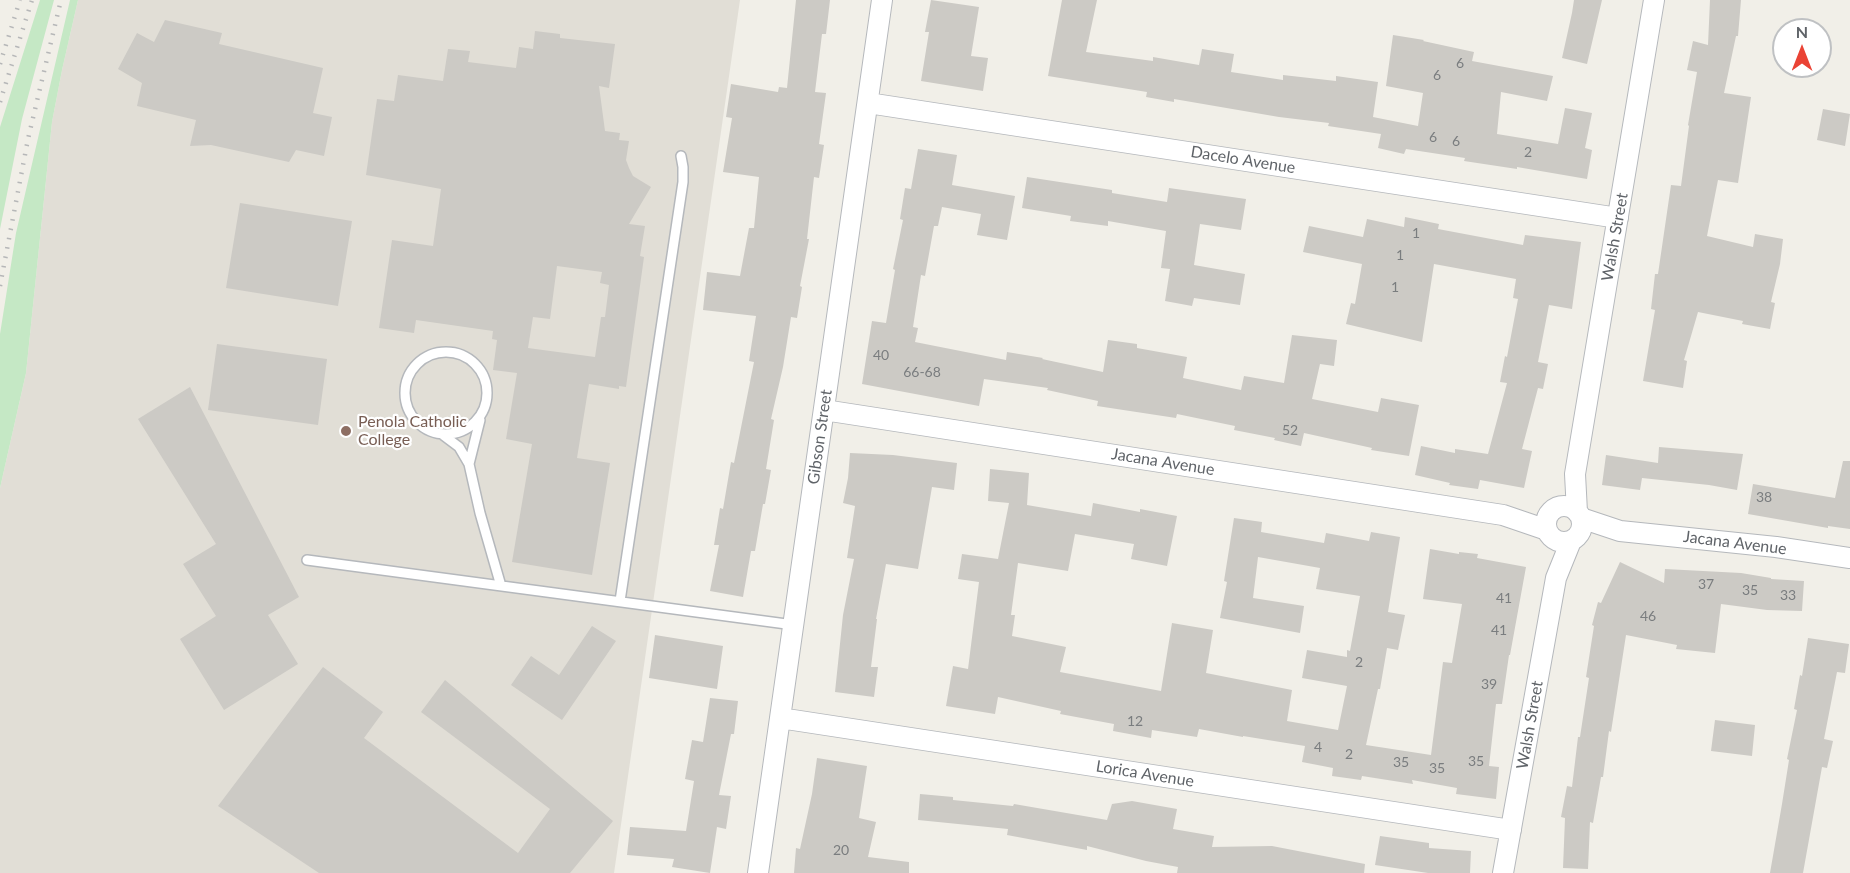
<!DOCTYPE html>
<html>
<head>
<meta charset="utf-8">
<style>
  body { margin:0 }
  #map { position:relative; width:1850px; height:873px; overflow:hidden; background:#f1efe8; font-family:Lato,sans-serif }
  canvas { display:block }
  .north { position:absolute; left:1772px; top:18px; width:60px; height:60px; box-sizing:border-box; background:#fff; border:2px solid #bfc1c3; border-radius:50%; rotate:0deg; font-size:16px; font-weight:700; line-height:24px; text-align:center; color:#5f6368 }
  .north::after { content:''; display:block; margin:auto; width:21px; height:27px; background:#ea4335; clip-path:polygon(50% 0,100% 100%,50% 72%,0 100%) }
</style>
</head>
<body>
<div id="map">
<canvas width="1850" height="873"></canvas>
<div class="north">N</div>
</div>
<script>
const context = document.querySelector('canvas').getContext('2d');
context.lineJoin = 'round';
function paint(path, color) {
  context.fillStyle = color;
  context.fill(path, 'evenodd');
}
function stroke(path, color, width, dash) {
  context.strokeStyle = color;
  context.lineWidth = width;
  context.lineCap = dash ? 'butt' : 'round';
  context.setLineDash(dash || []);
  context.stroke(path);
}
function drawText(font, color, halo, rows, align = 'center') {
  context.font = font + ' Lato,sans-serif';
  context.lineWidth = 4.5;
  context.setLineDash([]);
  context.textBaseline = 'middle';
  context.strokeStyle = halo;
  context.fillStyle = color;
  for (const [text, x, y, turn = 0] of rows) {
    context.save();
    context.translate(x, y);
    context.rotate((+turn || 0) * Math.PI / 180);
    context.textAlign = isNaN(turn) ? turn : align;
    if (halo) context.strokeText(text, 0, 0);
    context.fillText(text, 0, 0);
    context.restore();
  }
}
const education = new Path2D(`
  M78,0H740L614,873H0V488L26,373L52,122L62,70Z`);
const green = new Path2D(`
  M40,0H54L22,119L0,229V127Z
  M70,0H78L62,70L52,122L26,373L0,488V334L16,233Z`);
const building = new Path2D(`
  M796,0H830L826,34H822L815,92L826,93L819,144L824,145L819,178L814,177L807,239H809L800,286L802,287L797,318L791,317L783,367L771,419L774,420L766,469L771,470L765,504H763L755,551H751L743,597L710,591L719,545H714L720,508L723,509L731,462L734,463L754,362L749,361L756,316L703,310L707,272L740,276L749,228H754L759,177L723,172L732,118L726,117L731,84L778,92L779,87L787,88Z
  M931,0L979,7L971,56L988,58L983,91L921,81L929,32H925Z
  M1062,0H1097L1086,52L1153,61V57L1199,65L1202,49L1234,54L1231,72L1283,80V75L1336,81V76L1378,82L1373,117L1418,126L1423,93L1386,86L1393,35L1424,40L1423,41L1474,52L1472,61L1553,76L1547,101L1501,92L1497,134L1558,144L1565,108L1592,113L1585,148L1592,150L1587,179L1517,167V169L1464,161L1465,158L1406,149L1404,154L1378,148L1381,134L1328,126L1329,123L1279,117L1174,99V102L1146,97L1147,92L1048,76Z
  M1574,0H1602L1587,64L1562,58L1572,13Z
  M1710,0H1741L1738,36H1736L1724,93L1751,97L1738,183L1718,180L1707,236L1753,247L1755,234L1783,239L1780,264L1771,302L1775,303L1770,329L1742,324L1743,321L1698,312L1684,360L1687,361L1683,388L1643,381L1655,310L1651,309L1655,274H1658L1671,185L1681,186L1689,126L1688,125L1697,72L1687,70L1693,41L1708,45Z
  M165,20L222,33L219,44L323,68L313,113L332,117L324,156L296,150L289,162L211,145L190,146L196,120L137,106L142,83L118,69L137,33L154,42Z
  M535,31L560,34V38L615,44L609,88L599,86L605,131L620,133L619,140L629,141L626,160L629,168L633,176L651,187L629,224L645,226L640,256L644,257L626,387L619,386V389L589,384L577,458L610,463L592,575L512,562L532,444L506,439L517,373L493,370L497,340L492,339L493,331L416,320L414,333L379,328L392,240L433,246L441,189L366,175L377,99L394,101L398,75L443,81L448,49L470,51L468,62L516,68L519,47L533,49ZM557,266L602,272L600,283L609,285L605,317H601L595,357L528,348L533,317L550,319Z
  M1823,109L1850,114L1845,146L1817,140Z
  M918,149L957,155L952,185L1015,196L1007,240L977,235L981,214L942,207L938,226H934L925,276L921,275L913,327L918,328L915,342L1006,360L1007,352L1043,358L1042,359L1103,372L1108,340L1137,344V348L1187,357L1183,378L1241,390L1244,376L1284,383L1292,335L1337,340L1334,366L1320,364L1312,399L1378,412L1381,398L1419,405L1409,456L1371,450L1372,448L1304,433L1301,446L1274,440L1275,438L1234,430L1235,426L1177,414L1176,418L1097,406L1098,401L1047,390L1048,388L984,379L979,406L862,384L872,321L886,323L895,270L893,269L903,220L900,219L905,188L911,189Z
  M1027,177L1112,190V193L1167,202L1169,188L1246,199L1241,230L1200,224L1194,265L1245,274L1240,305L1194,298L1192,306L1165,301L1170,269L1161,268L1166,231L1108,221V226L1070,221L1071,216L1022,208Z
  M240,203L352,221L338,306L226,288Z
  M1405,217L1439,224L1438,229L1523,245L1525,235L1581,242L1572,309L1549,305L1538,362L1548,364L1543,389L1538,388L1522,449L1532,451L1524,488L1480,480L1478,489L1449,485L1450,483L1415,475L1421,446L1455,453V449L1488,454L1507,383L1500,382L1505,356L1507,357L1518,299L1513,298L1516,279L1434,264L1422,342L1346,324L1351,303L1355,304L1362,264L1303,252L1309,226L1363,237L1367,219L1404,227Z
  M217,344L327,359L318,425L208,410Z
  M190,387L299,597L268,615L298,664L224,710L180,639L216,616L183,564L216,544L138,419Z
  M1659,447L1743,454L1737,490L1709,485L1642,478L1640,490L1602,485L1606,455L1658,463Z
  M850,453L893,455L957,463L954,490L932,487L918,569L886,564L876,619H877L871,667H878L874,697L835,692L843,615L854,559L847,558L855,506L843,503L848,478Z
  M1843,461H1850V529L1828,526V528L1748,514L1753,484L1835,498Z
  M990,469L1029,473L1027,505L1091,516L1093,503L1140,512V509L1177,516L1167,566L1131,559L1134,544L1075,534L1068,571L1018,563L1011,615H1015L1012,636L1066,647L1060,672L1161,691L1172,623L1213,630L1206,673L1292,690L1287,721L1338,730L1347,686L1302,678L1307,650L1347,657V650L1350,651L1360,596L1316,589L1320,568L1258,557L1253,598L1304,606L1300,633L1220,618L1227,582L1224,581L1234,518L1262,522L1261,532L1324,543L1326,533L1369,541L1371,532L1400,537L1388,612L1405,615L1398,650L1387,648L1380,689H1378L1366,745L1431,755L1443,662L1452,663L1462,604L1423,599L1430,549L1459,554V552L1478,554L1477,558L1526,567L1510,655H1509L1502,704H1496L1489,766L1499,767L1496,799L1456,794L1457,788L1412,780L1413,784L1362,776L1361,780L1332,776L1333,768L1302,762L1305,746L1243,736V737L1199,729L1197,737L1152,730L1151,738L1113,731L1114,724L1060,714L1061,711L998,697L995,714L946,706L953,666L968,669L979,582L958,579L962,554L998,559L1009,503L988,501Z
  M1620,562L1664,583L1665,569L1741,573L1771,578V579L1804,581L1802,611L1767,610L1721,604L1715,653L1676,649L1677,645L1626,635L1611,732L1609,731L1603,777H1601L1593,823L1590,822L1588,869L1563,868L1565,818L1561,817L1567,786L1572,787L1578,737H1580L1589,678L1586,677L1594,626L1592,625L1598,602L1601,603Z
  M592,626L616,641L562,720L511,685L531,656L559,675Z
  M655,635L723,646L717,689L649,678Z
  M1808,638L1849,644L1845,673L1837,672L1824,739L1833,741L1827,768L1822,767L1803,873H1770L1782,804L1789,760L1787,759L1797,710L1794,709L1800,675L1802,676Z
  M323,667L383,712L364,738L518,853L550,809L421,712L445,680L613,821L570,873H319L218,806Z
  M710,698L738,701L734,734H731L719,795L731,796L726,829L717,827L710,873L672,867L674,859L627,855L630,827L686,831L694,781L685,779L692,740L703,742Z
  M1715,720L1755,725L1752,756L1711,751Z
  M817,758L867,766L859,818L876,822L868,857L909,862V873H794L796,848L800,849L812,794Z
  M920,794L953,797V800L1013,806L1014,804L1107,820L1112,804L1132,801L1177,809L1173,829L1214,836L1212,847L1272,846L1365,864L1364,873H1177L1178,867L1146,861L1087,846V850L1007,835L1008,829L918,820Z
  M1380,836L1429,843V848L1471,851L1470,873H1428L1375,865Z`);
const service = new Path2D(`
  M405 393a41 41 0 1 1 82 0a41 41 0 1 1-82 0Z
  M443,435L459,447L469,464L480,513L501,586
  M469,464L480,420
  M307,560L794,625
  M620,601L683,182V167L681,156`);
const minor = new Path2D(`
  M868,103L1618,218
  M824,410L1503,515L1547,530
  M1546 524a18 18 0 1 1 36 0a18 18 0 1 1-36 0Z
  M1577,512L1575,474L1654,0
  M1581,518L1620,531L1776,547L1850,558
  M780,718L1511,830
  M758,873L882,0
  M1503,873L1556,578L1571,541`);
const rail = new Path2D(`
  M0,64L20,0
  M0,102L32,0
  M0,286L28,139L61,0`);
const markers = [
  [346,431,6,"#8d6e63"]
];
const numberNames = [
  ["6",1460,63],
  ["6",1437,75],
  ["6",1433,137],
  ["6",1456,141],
  ["2",1528,152],
  ["1",1416,233],
  ["1",1400,255],
  ["1",1395,287],
  ["40",881,355],
  ["66-68",922,372],
  ["52",1290,430],
  ["38",1764,497],
  ["37",1706,584],
  ["35",1750,590],
  ["33",1788,595],
  ["41",1504,598],
  ["46",1648,616],
  ["41",1499,630],
  ["2",1359,662],
  ["39",1489,684],
  ["12",1135,721],
  ["4",1318,747],
  ["2",1349,754],
  ["35",1476,761],
  ["35",1401,762],
  ["35",1437,768],
  ["20",841,850]
];
const streetNames = [
  ["Dacelo Avenue",1243,160,9],
  ["Walsh Street",1615,237,-80],
  ["Gibson Street",820,437,-82],
  ["Jacana Avenue",1163,462,9],
  ["Jacana Avenue",1735,543,7],
  ["Walsh Street",1530,725,-80],
  ["Lorica Avenue",1145,774,9]
];
const educationNames = [
  ["Penola Catholic",358,422],
  ["College",358,440]
];
paint(education, '#e1ded6');
paint(green, '#c5e8c5');
paint(building, '#cccac5');
stroke(service, '#b5b8bc', 12);
stroke(minor, '#b5b8bc', 22);
stroke(service, '#fff', 9);
stroke(minor, '#fff', 20);
stroke(rail, '#b6b7b8', 4.5, [1.5, 8]);
for (const [x, y, r, color] of markers) {
  const dot = new Path2D();
  dot.arc(x, y, r, 0, 2 * Math.PI);
  context.fillStyle = color;
  context.fill(dot);
  stroke(dot, '#fff', 2);
}
drawText('14px', '#7a7d7f', null, numberNames);
drawText('16px', '#5f6368', '#fff', streetNames);
drawText('16px', '#785e54', '#fff', educationNames, 'left');
</script>
</body>
</html>
